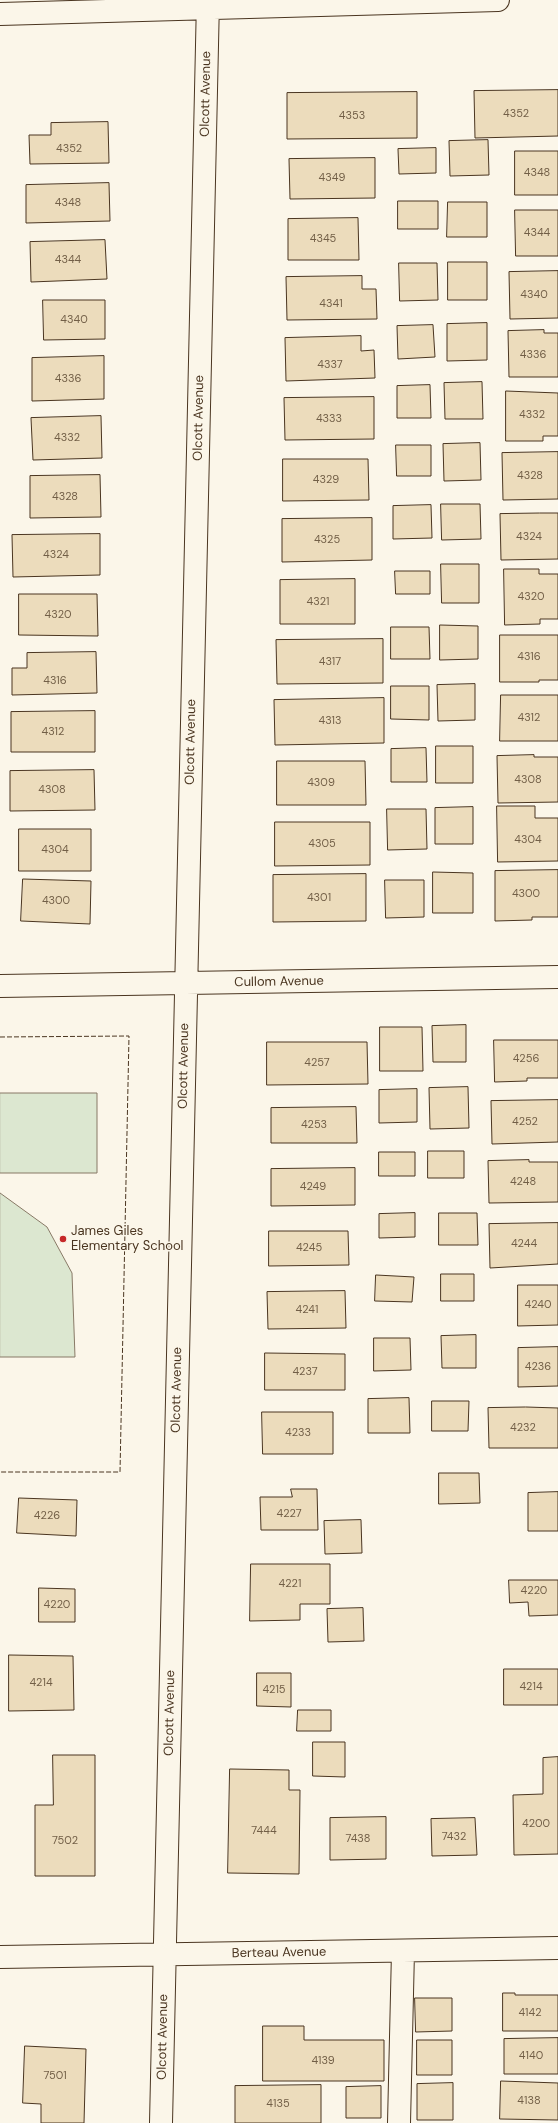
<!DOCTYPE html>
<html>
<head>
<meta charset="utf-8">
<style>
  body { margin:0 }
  canvas { display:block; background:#fbf6e9 }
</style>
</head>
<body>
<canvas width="558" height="2123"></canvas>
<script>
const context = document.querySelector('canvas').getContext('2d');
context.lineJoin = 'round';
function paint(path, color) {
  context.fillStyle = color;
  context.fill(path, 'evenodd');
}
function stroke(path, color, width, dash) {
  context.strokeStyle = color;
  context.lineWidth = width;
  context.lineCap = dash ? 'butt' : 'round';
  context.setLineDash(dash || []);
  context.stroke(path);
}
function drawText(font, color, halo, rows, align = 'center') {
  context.font = font + ' "DM Sans",sans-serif';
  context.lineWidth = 3;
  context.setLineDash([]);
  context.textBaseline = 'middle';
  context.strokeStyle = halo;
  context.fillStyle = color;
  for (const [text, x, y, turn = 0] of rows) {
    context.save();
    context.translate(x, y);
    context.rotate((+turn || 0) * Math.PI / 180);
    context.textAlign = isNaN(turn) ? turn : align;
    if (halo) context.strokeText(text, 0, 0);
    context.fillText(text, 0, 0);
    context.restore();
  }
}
const green = new Path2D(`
  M0,1093H97V1173H0Z
  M0,1193L47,1227L72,1273L75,1357H0Z`);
const building = new Path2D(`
  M558,90V136L475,138L474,91Z
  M417,92V138L287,139V93Z
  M108,122L109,163L30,164L29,135H51V123Z
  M488,140L489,175L450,176L449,141Z
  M436,148V173L399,174L398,149Z
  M515,151H558V195H515Z
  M375,158V198L290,199L289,159Z
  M109,183L110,221L26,223V185Z
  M398,201H438V229H398Z
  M448,202H487V237H447Z
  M515,210H558V256H516Z
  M358,218L359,260H288V219Z
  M105,240L107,279L31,282L30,242Z
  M448,262H487V300H448Z
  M399,263H437L438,300L400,301Z
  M558,271V318L510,319L509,272Z
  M362,276V289H376L377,319L287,320L286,277Z
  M43,300H105V339L44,340Z
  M487,323V360L447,361V324Z
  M433,325L435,357L398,359L397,326Z
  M544,330V333H558V377H509L508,331Z
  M361,336V351L374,350L375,378L286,381L285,338Z
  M104,356V399L32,401V358Z
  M482,382L483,419H445L444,383Z
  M430,385L431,418H397V386Z
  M506,391L558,393V436H543V441H506Z
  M374,397V439L285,440L284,398Z
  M101,416L102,458L33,460L31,418Z
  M480,443L481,480L444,481L443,444Z
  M396,445H431V476H397Z
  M558,452V499L503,500L502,453Z
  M283,459H368L369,500L283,501Z
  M100,475L101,517L30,518V476Z
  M441,504H480L481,539L442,540Z
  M431,505L432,538L393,539V506Z
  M540,513H558V559L501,560L500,514Z
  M372,518V560L282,562V519Z
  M100,534V575L13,577L12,535Z
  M441,564H479V603H442Z
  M504,569H539V574H558V619H540V624L505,625Z
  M395,571H430V594H396Z
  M355,579V624H280V580Z
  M19,594H97L98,636L19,635Z
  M440,625L478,626V659L440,660Z
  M391,627H429L430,659H391Z
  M500,635H558V680H539V682H500Z
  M383,639V683L277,684L276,640Z
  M96,652L97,693L12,695V668H27V653Z
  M475,684V720L438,721L437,685Z
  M391,686H429V720L391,719Z
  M501,695H558V741H500Z
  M384,698V743L275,745L274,700Z
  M95,711V752H11V712Z
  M436,746H473V783H436Z
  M426,748L427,782H391V749Z
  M534,755V757H558V802L498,803L497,756Z
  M277,761H365L366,805H277Z
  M94,770L95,810L10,811V771Z
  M497,806H535V818H558V861L498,862Z
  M473,807V844H435V808Z
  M387,809H426L427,849L388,850Z
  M275,822H370V865L275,866Z
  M19,829H91V871H19Z
  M558,870V917H532V920L495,921V871Z
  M433,872L473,873V913H433Z
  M366,874V921L273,922V875Z
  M23,879L91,881L90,924L21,921Z
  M385,880H424V917L386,918Z
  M466,1025V1062H433L432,1026Z
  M380,1027H422L423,1071H380Z
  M494,1040H558V1078H527V1081L495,1082Z
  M267,1042H367L368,1084L267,1085Z
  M468,1087L469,1128L430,1129L429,1088Z
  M417,1089V1122L379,1123V1090Z
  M558,1100V1142L492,1144L491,1101Z
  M356,1107L357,1143H271V1108Z
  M428,1151H464V1178H428Z
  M379,1152H415V1176H379Z
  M529,1160V1162H558V1202L489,1203L488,1161Z
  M355,1168V1205L271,1206V1169Z
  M415,1213V1237L379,1238V1214Z
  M439,1213H477L478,1245H439Z
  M558,1223V1264L490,1268L489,1224Z
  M269,1231H348L349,1265L269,1266Z
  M441,1274H474V1301H441Z
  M376,1275L414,1277L412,1302L375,1301Z
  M518,1285H558V1325L518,1326Z
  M345,1291L346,1328L268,1329L267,1292Z
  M476,1335V1368H442L441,1336Z
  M374,1338H410L411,1370L374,1371Z
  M558,1347V1386L518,1387V1348Z
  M265,1353L345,1354V1390H265Z
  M409,1398L410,1433H368V1399Z
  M432,1401H469L468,1431H432Z
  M526,1407L558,1408V1448H489L488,1408Z
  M262,1412H333V1454H263Z
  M439,1473H479L480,1503L439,1504Z
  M291,1489H317L318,1530H261L260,1497H292Z
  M558,1492V1531H528V1493Z
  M19,1498L77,1500L76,1536L17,1533Z
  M361,1520L362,1553L325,1554L324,1521Z
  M251,1564H330V1604H300V1620L250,1621Z
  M509,1580H558V1615L529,1616L528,1602L510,1603Z
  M39,1588L75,1589V1622H39Z
  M363,1608L364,1641L328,1642L327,1609Z
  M9,1655L73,1656L74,1710L9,1711Z
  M504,1669H558V1705H504Z
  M257,1673H291V1707L257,1706Z
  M298,1710H331V1731H297Z
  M313,1742H345V1777L313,1776Z
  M53,1755H95V1876H35V1805H53Z
  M558,1757V1854L514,1855L513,1795L543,1794V1758Z
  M230,1769L289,1770V1790H300L299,1874L228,1873Z
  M386,1817V1859L330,1860V1818Z
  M475,1818L477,1855L432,1856L431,1819Z
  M503,1993H515V1995H558V2031H503Z
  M415,1998H452V2031L416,2032Z
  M263,2026H304V2040H384V2081H263Z
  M558,2038V2074H504V2039Z
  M417,2040H452V2075H417Z
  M25,2046L86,2049L84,2123H41V2104L23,2103Z
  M501,2081L558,2083V2120L500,2119Z
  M453,2083V2120H417V2084Z
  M321,2085V2123H235V2086Z
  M381,2086V2118H346V2087Z`);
const minor = new Path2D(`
  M0,14L498,0
  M0,986L558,977
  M0,1957L558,1948
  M161,2123L208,0
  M399,2123L403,1951`);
const fence = new Path2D(`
  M0,1037L129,1036L120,1472H0`);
const markers = [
  [63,1239,4,"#c62828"]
];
const numberNames = [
  ["4352",516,114],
  ["4353",352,116],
  ["4352",69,149],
  ["4348",537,173],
  ["4349",332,178],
  ["4348",68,203],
  ["4344",537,233],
  ["4345",323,239],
  ["4344",68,260],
  ["4340",534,295],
  ["4341",331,304],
  ["4340",74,320],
  ["4336",533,355],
  ["4337",330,365],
  ["4336",68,379],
  ["4332",532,415],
  ["4333",329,419],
  ["4332",67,438],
  ["4328",530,476],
  ["4329",326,480],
  ["4328",65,497],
  ["4324",529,537],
  ["4325",327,540],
  ["4324",56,555],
  ["4320",531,597],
  ["4321",318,602],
  ["4320",58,615],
  ["4316",529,657],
  ["4317",330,662],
  ["4316",55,681],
  ["4312",529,718],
  ["4313",330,721],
  ["4312",53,732],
  ["4308",528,780],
  ["4309",321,783],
  ["4308",52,790],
  ["4304",528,840],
  ["4305",322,844],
  ["4304",55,850],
  ["4300",526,894],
  ["4301",319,898],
  ["4300",56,901],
  ["4256",526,1059],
  ["4257",317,1063],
  ["4252",525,1122],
  ["4253",314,1125],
  ["4248",523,1182],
  ["4249",313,1187],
  ["4244",524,1244],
  ["4245",309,1248],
  ["4240",538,1305],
  ["4241",307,1310],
  ["4236",538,1367],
  ["4237",305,1372],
  ["4232",523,1428],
  ["4233",298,1433],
  ["4227",289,1514],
  ["4226",47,1516],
  ["4221",290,1584],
  ["4220",534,1591],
  ["4220",57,1605],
  ["4214",41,1683],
  ["4214",531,1687],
  ["4215",274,1690],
  ["4200",536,1824],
  ["7444",264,1831],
  ["7432",454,1837],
  ["7438",358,1839],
  ["7502",65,1841],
  ["4142",530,2013],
  ["4140",531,2056],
  ["4139",323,2061],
  ["7501",55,2076],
  ["4138",529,2101],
  ["4135",278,2104]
];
const streetNames = [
  ["Olcott Avenue",206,94,-89],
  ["Olcott Avenue",199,418,-89],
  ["Olcott Avenue",191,742,-89],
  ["Cullom Avenue",279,982,-1],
  ["Olcott Avenue",184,1066,-89],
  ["Olcott Avenue",177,1390,-89],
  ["Olcott Avenue",170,1713,-89],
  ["Berteau Avenue",279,1953,-1],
  ["Olcott Avenue",163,2037,-89]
];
const poiNames = [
  ["James Giles",71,1232],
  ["Elementary School",71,1247]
];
paint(green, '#dce7d0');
stroke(green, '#887966', 1);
paint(building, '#ecdcbc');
stroke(building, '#4a3520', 1);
stroke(minor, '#4a3520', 24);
stroke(minor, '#fbf6e9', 22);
stroke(fence, '#4a3520', 1, [5, 2]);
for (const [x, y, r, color] of markers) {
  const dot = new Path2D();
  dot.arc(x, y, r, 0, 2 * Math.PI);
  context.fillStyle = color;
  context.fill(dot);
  stroke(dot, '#fbf6e9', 1.5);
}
drawText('11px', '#725f47', null, numberNames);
drawText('13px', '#4a3520', '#fbf6e9', streetNames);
drawText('13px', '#4a3520', '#fbf6e9', poiNames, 'left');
</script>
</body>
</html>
